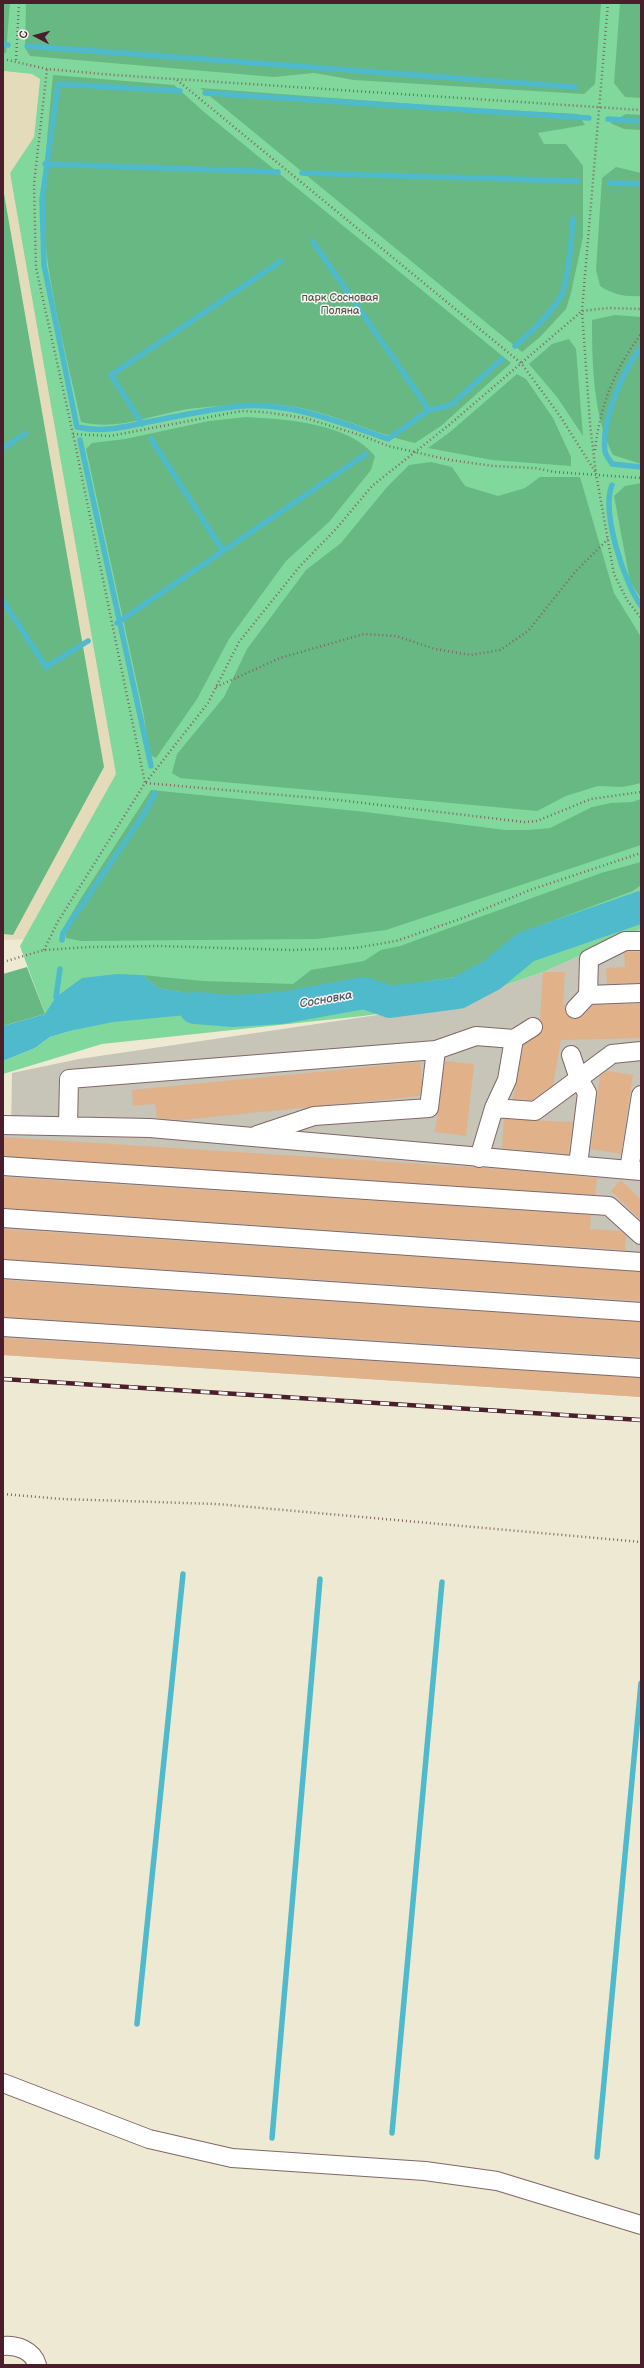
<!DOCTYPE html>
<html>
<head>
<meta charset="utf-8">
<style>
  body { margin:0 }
  #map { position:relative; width:644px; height:2368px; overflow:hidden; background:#eee9d3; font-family:"Balsamiq Sans",sans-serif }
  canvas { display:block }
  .frame { position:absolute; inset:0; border:4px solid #4a1f2b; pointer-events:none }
  .north { position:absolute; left:16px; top:16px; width:40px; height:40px; -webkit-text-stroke:3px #f6f6f2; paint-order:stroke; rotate:276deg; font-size:11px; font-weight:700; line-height:16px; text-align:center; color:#4a1f2b }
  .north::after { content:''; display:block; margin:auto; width:14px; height:18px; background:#4a1f2b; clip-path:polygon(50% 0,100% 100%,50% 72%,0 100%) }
</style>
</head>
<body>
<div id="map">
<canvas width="644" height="2368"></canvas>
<div class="frame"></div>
<div class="north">С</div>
</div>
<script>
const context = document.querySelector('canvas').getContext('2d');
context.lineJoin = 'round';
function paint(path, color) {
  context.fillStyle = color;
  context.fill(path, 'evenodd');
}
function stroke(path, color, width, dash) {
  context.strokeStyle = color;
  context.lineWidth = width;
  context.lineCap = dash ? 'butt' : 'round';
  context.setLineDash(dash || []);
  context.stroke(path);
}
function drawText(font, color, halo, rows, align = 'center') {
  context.font = font + ' "Balsamiq Sans",sans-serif';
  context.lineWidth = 3;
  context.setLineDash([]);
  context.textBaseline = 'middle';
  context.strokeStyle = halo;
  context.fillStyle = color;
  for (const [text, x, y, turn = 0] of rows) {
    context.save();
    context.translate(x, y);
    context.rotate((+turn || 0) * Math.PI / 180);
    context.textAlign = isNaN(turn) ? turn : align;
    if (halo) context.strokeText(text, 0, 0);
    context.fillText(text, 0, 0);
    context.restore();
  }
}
const built = new Path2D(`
  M3,71L32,74L40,78L34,137L10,173L136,781L35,939L3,940Z`);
const industrial = new Path2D(`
  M641,929V1397L3,1355V1135H11L12,1073L79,1059L452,1004L543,972Z`);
const green = new Path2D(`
  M3,3H641V929L543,972L452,1004L363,1016L102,1044L3,1074V1061L35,1048L50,1037L74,1030L45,1014L20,946L116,774L10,173L34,137L40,79L32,74L3,71Z`);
const forest = new Path2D(`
  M3,3H10L6,53H3Z
  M26,3H601L595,84L584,94L354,80L314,73L274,77L30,56L25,48Z
  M620,3H641V98L625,97L614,83Z
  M53,75L174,85L204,112L511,363L441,426L415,443C367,432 315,404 266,404C241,404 213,406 188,409C151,415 118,431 81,422C70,372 57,321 49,271C39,206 47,139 53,75Z
  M200,88L467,108L578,114L585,125L538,133L544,144H566L583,166V237L571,293L566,309L540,337L522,352Z
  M626,114L641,115V130L624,129L610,123Z
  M616,167L641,173V296C625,297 614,295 600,286L596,270L602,178Z
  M3,188L104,767L13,935L3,934Z
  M615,315L641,317V464L613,455C593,416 592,364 592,320Z
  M569,339L576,349L583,436L557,397L529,364L552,344Z
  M517,374L526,379L553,418L571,457V466L492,460L428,448L450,432Z
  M246,417C285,419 349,423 375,456L371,470L329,522L286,561L229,639L197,699L156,758L150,755L143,711L86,449L92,443L125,439L209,421Z
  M431,462L452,467L465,486L498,496L525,488L540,477H580L614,593L641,637V783L623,787L598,786L566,796L537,811L180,778L172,773L177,754L224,697L247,649L306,570L341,543L387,487L409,465Z
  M641,483V599L630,581L614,496L625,486Z
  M151,790L366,812L505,830H529L550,828L592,807L611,803L632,802L641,799V845L386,930L317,939L81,941L66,938L65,925L81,898Z
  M641,862V885L633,891L520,933L468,975L240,1010L215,998L158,988L142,975L203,981L293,984L311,970L364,961L381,950L400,946L601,873Z
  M27,967L45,1014L3,1026V974Z`);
const water = new Path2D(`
  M117,974L142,975L158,988L215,998L240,1010L113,1022L74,1030L50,1037L35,1048L3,1061V1026L45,1014L56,997L82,978Z`);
const stream = new Path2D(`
  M3,44L8,45
  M27,46L575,87
  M180,91L58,84L42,200L44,265L77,427C103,433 123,427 148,422C179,416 210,409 241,406C292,402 341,423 388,439L429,410L451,405L502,359
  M205,93L589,118
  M608,119L641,121
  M45,164L278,172
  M302,173L578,181
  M609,183L641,184
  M313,242L429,410
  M515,346C531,332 550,315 561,296C568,284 572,234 573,219
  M641,348C623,369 601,422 605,451C605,455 610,460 612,464L641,467
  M142,424L111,375L281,261
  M151,439L223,551
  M80,440L151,766
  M3,448L25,434
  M612,485C601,512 624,582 641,606
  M3,601L46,667L88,641
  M117,623L366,454
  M62,940L63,933L144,814L155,793
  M56,997L60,969
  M137,2024L183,1574
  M392,2133L442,1582
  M272,2138L320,1579
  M597,2157L641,1683`);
const river = new Path2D(`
  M195,1008L233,1011L281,1008L364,993L390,1002L458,993L492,975L526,947L641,907`);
const building = new Path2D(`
  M627,952H641V983L607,984L606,968L625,967L624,953Z
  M543,972H565L563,1005H566L565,1012L568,1016L572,1019L582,1016L593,1005L641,1004V1038L561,1040L553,1085L532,1100L513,1099L524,1045L542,1032L543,1026L540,1020Z
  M445,1061L474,1064L466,1136L435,1132Z
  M420,1062L422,1082L420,1096L181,1120L157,1118L155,1104L133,1106L132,1090Z
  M607,1071L633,1075L621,1154L591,1149L600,1076Z
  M504,1119L573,1122L568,1154L502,1148Z
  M3,1137L500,1169L597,1178L595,1195L3,1156Z
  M3,1177L591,1215L590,1229L621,1231L626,1236L625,1250L3,1208Z
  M621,1180L641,1200V1220L611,1191Z
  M3,1229L641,1272V1301L3,1259Z
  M3,1280L641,1322V1357L3,1317Z
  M3,1338L641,1378V1397L3,1355Z`);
const path = new Path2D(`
  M608,3L582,311L590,424L596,474L614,574L627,600L641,618
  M3,59L47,69L114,75L641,110
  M16,60L19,3
  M177,80L521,363L560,416L596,473
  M73,434L110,436L241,411L264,412L305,418L363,436L388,446L450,460L493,466L535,468L555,472L641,478
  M595,450C600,406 614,370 641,334
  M216,687L280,658L364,634L396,636L435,649L471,655L500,650L528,631L575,572L608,539
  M146,782L208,703L239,642L300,566L336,529L372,486L449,425L582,311L608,308L641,309
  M146,783L338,800L524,822L537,821L591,799L641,792
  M44,950L57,923L145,783L73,434L36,268L34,184L47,69
  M3,962L44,950L90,947L158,946L291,950L355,948L396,941L463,918L530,890L641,853
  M3,1494L62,1499L217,1504L641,1542`);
const minor = new Path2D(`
  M588,995L589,959L625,941H641
  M575,1009L588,995L641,993
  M514,1039L533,1027
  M571,1055L579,1079L587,1093L578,1165
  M3,1125L150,1128L641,1171
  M68,1126L69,1079L436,1050L476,1036L514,1039L507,1080L494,1108
  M257,1135L314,1116L429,1108L436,1050
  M479,1158L494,1108L535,1111L612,1054L641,1051
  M3,1166L609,1206L641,1235
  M629,1170L641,1095
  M3,1218L641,1262
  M3,1269L641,1312
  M3,1327L641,1368
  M3,2083L149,2139L232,2158L425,2171L497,2181L641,2225
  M3,2346C17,2345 33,2350 37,2365`);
const rail = new Path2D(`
  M3,1379L641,1420`);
const parkNames = [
  ["парк Сосновая",340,298],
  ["Поляна",340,311]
];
const waterNames = [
  ["Сосновка",326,1000,-10]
];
paint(built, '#e4dbba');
paint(industrial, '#c6c5b8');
paint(green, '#81d89d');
paint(forest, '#68b884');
paint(water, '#50bacd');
stroke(stream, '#50bacd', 5.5);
stroke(river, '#50bacd', 32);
paint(building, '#e1b18a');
stroke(minor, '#836666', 20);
stroke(path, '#836666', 2.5, [1, 3]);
stroke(minor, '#fff', 18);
stroke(rail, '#4a1f2b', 4.5);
stroke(rail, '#f6f6f2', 3, [9]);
drawText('11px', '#5a564d', '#f6f6f2', parkNames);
drawText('italic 12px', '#4c5564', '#f6f6f2', waterNames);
</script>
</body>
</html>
